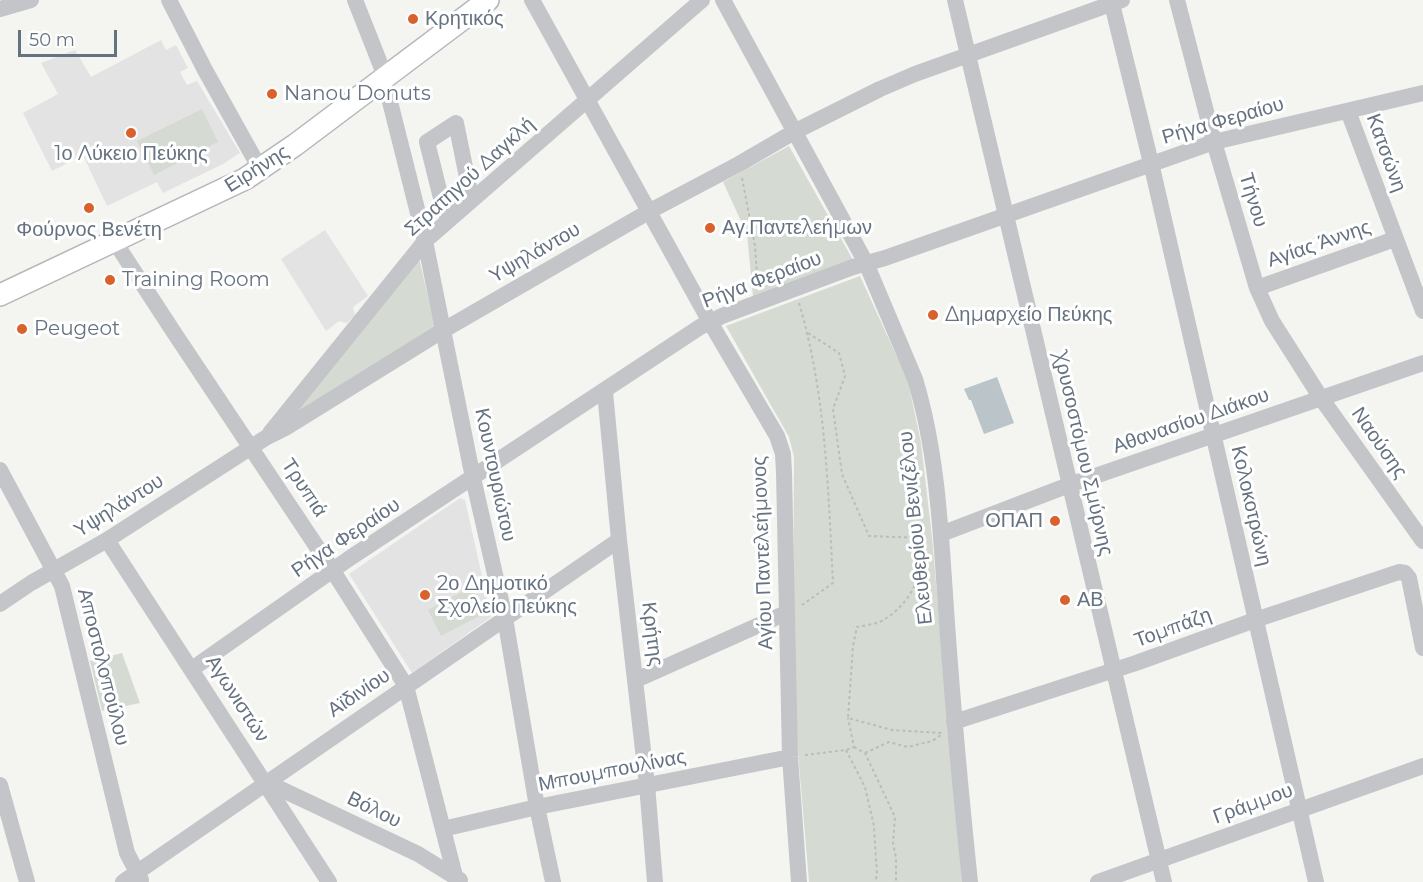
<!DOCTYPE html>
<html>
<head>
<meta charset="utf-8">
<style>
  body { margin:0 }
  #map { position:relative; width:1423px; height:882px; overflow:hidden; background:#f4f4f1; font-family:Montserrat,sans-serif }
  canvas { display:block }
  .scale { position:absolute; left:18px; top:30px; width:99px; height:27px; box-sizing:border-box; border:3px solid #657280; border-top:0; padding-left:8px; font-size:18px; line-height:21px; white-space:nowrap; color:#657280; -webkit-text-stroke:4px #fff; paint-order:stroke }
</style>
</head>
<body>
<div id="map">
<canvas width="1423" height="882"></canvas>
<div class="scale">50 m</div>
</div>
<script>
const context = document.querySelector('canvas').getContext('2d');
context.lineJoin = 'round';
function paint(path, color) {
  context.fillStyle = color;
  context.fill(path, 'evenodd');
}
function stroke(path, color, width, dash) {
  context.strokeStyle = color;
  context.lineWidth = width;
  context.lineCap = dash ? 'butt' : 'round';
  context.setLineDash(dash || []);
  context.stroke(path);
}
function drawText(font, color, halo, rows, align = 'center') {
  context.font = font + ' Montserrat,sans-serif';
  context.lineWidth = 6;
  context.setLineDash([]);
  context.textBaseline = 'middle';
  context.strokeStyle = halo;
  context.fillStyle = color;
  for (const [text, x, y, turn = 0] of rows) {
    context.save();
    context.translate(x, y);
    context.rotate((+turn || 0) * Math.PI / 180);
    context.textAlign = isNaN(turn) ? turn : align;
    if (halo) context.strokeText(text, 0, 0);
    context.fillText(text, 0, 0);
    context.restore();
  }
}
const built = new Path2D(`
  M161,40L166,50L176,45L188,68L180,72L187,85L197,81L240,153L223,164L163,193L157,182L107,206L83,155L52,171L23,113L58,94L41,63L75,50L91,77Z
  M325,230L368,296L353,307L355,315L347,323L339,321L326,331L281,259Z
  M460,498L465,500L491,617L412,673L349,574Z`);
const green = new Path2D(`
  M202,109L218,142L154,175L137,141Z
  M789,146L853,260L753,297L747,234L723,182Z
  M419,258L435,327L289,418Z
  M860,276L908,381L921,443L932,537L962,882H809L797,741L793,612L794,457L789,437L726,326Z
  M471,587L485,613L441,636L428,610Z
  M122,653L140,703L102,711L90,661Z`);
const water = new Path2D(`
  M997,377L1014,423L984,434L971,400H969L964,389Z`);
const path = new Path2D(`
  M742,178L755,246L758,288
  M799,303C826,394 828,488 833,583L802,605
  M808,333L839,353L845,376L833,409L842,474L869,536L921,538
  M926,537L921,538C927,570 912,602 885,619C878,624 866,625 857,627L853,646L848,718L892,730L942,733
  M854,747L865,753L895,817L893,843L896,858V882
  M846,750L865,787L874,826L877,875L875,882
  M865,753L889,742L908,747L932,741L941,735
  M805,755L846,750L854,747L848,718`);
const minor = new Path2D(`
  M169,0L205,70L254,158
  M355,0L381,66L425,241L473,478L505,618L537,807L553,882
  M532,0L710,322L777,436L783,454L784,472L790,757L799,882
  M723,0L866,263L915,379C939,458 941,541 947,623C953,709 961,796 970,882
  M955,0L1164,882
  M1111,0L1151,163L1316,882
  M1177,0L1214,142L1257,288L1272,321L1321,398L1423,541
  M0,9L31,0
  M1348,111L1423,311
  M444,210L427,142L456,123L469,187L444,210L446,214
  M115,242L171,328L333,571L406,686L455,876
  M1257,288L1395,239
  M605,392L619,540L647,785L655,882
  M270,433L425,241L702,0
  M0,470L62,586L127,853L141,880
  M941,534L1069,485L1423,363
  M107,540L329,882
  M0,604L31,583L107,540L267,437L287,427L442,331L650,211L739,164L794,132L880,89L915,74L1122,0
  M192,669L350,558L700,327L722,316L853,267L885,258L1214,142L1423,93
  M636,680L786,613
  M954,722L1136,663L1255,620L1399,572L1405,573L1409,578L1423,648
  M266,782L418,854L460,880
  M0,785L27,882
  M443,829L537,807L790,757
  M123,882L619,540
  M1098,882L1423,766`);
const major = new Path2D(`
  M0,295L245,179L295,145L488,0`);
const markers = [
  [413,19,6,"#d9612c"],
  [272,94,6,"#d9612c"],
  [131,133,6,"#d9612c"],
  [89,208,6,"#d9612c"],
  [710,228,6,"#d9612c"],
  [110,280,6,"#d9612c"],
  [933,315,6,"#d9612c"],
  [22,329,6,"#d9612c"],
  [1055,521,6,"#d9612c"],
  [425,595,6,"#d9612c"],
  [1065,600,6,"#d9612c"]
];
const poiNames = [
  ["Κρητικός",425,19],
  ["Nanou Donuts",284,94],
  ["1ο Λύκειο Πεύκης",131,154,"center"],
  ["Αγ.Παντελεήμων",722,228],
  ["Φούρνος Βενέτη",89,230,"center"],
  ["Training Room",122,280],
  ["Δημαρχείο Πεύκης",945,315],
  ["Peugeot",34,329],
  ["ΟΠΑΠ",1043,521,"right"],
  ["2ο Δημοτικό",437,584],
  ["Σχολείο Πεύκης",437,607],
  ["ΑΒ",1077,600]
];
const streetNames = [
  ["Ρήγα Φεραίου",1223,121,-16],
  ["Κατσώνη",1386,153,70],
  ["Ειρήνης",257,169,-32],
  ["Στρατηγού Δαγκλή",470,177,-42],
  ["Τήνου",1253,200,73],
  ["Αγίας Άννης",1319,244,-19],
  ["Υψηλάντου",535,253,-30],
  ["Ρήγα Φεραίου",762,280,-21],
  ["Αθανασίου Διάκου",1191,421,-19],
  ["Ναούσης",1379,443,55],
  ["Χρυσοστόμου Σμύρνης",1083,454,77],
  ["Κουντουριώτου",495,475,78],
  ["Τρυπιά",304,488,56],
  ["Υψηλάντου",119,506,-32],
  ["Κολοκοτρώνη",1251,506,77],
  ["Ελευθερίου Βενιζέλου",916,528,-96],
  ["Ρήγα Φεραίου",346,538,-34],
  ["Αγίου Παντελεήμονος",763,553,-92],
  ["Τομπάζη",1173,628,-20],
  ["Κρήτης",652,634,83],
  ["Αποστολοπούλου",103,667,76],
  ["Αϊδινίου",359,693,-34],
  ["Αγωνιστών",237,699,57],
  ["Μπουμπουλίνας",612,771,-11],
  ["Γράμμου",1253,804,-20],
  ["Βόλου",374,810,26]
];
paint(built, '#e2e3e2');
paint(green, '#d5dbd2');
paint(water, '#bbc4c9');
stroke(major, '#b3b7ba', 24);
stroke(path, '#babcbe', 2, [3, 3]);
stroke(minor, '#c3c5c9', 16);
stroke(major, '#fff', 21);
for (const [x, y, r, color] of markers) {
  const dot = new Path2D();
  dot.arc(x, y, r, 0, 2 * Math.PI);
  context.fillStyle = color;
  context.fill(dot);
  stroke(dot, '#fff', 2);
}
drawText('20px', '#657280', '#fff', poiNames, 'left');
drawText('20px', '#657280', '#fff', streetNames);
</script>
</body>
</html>
